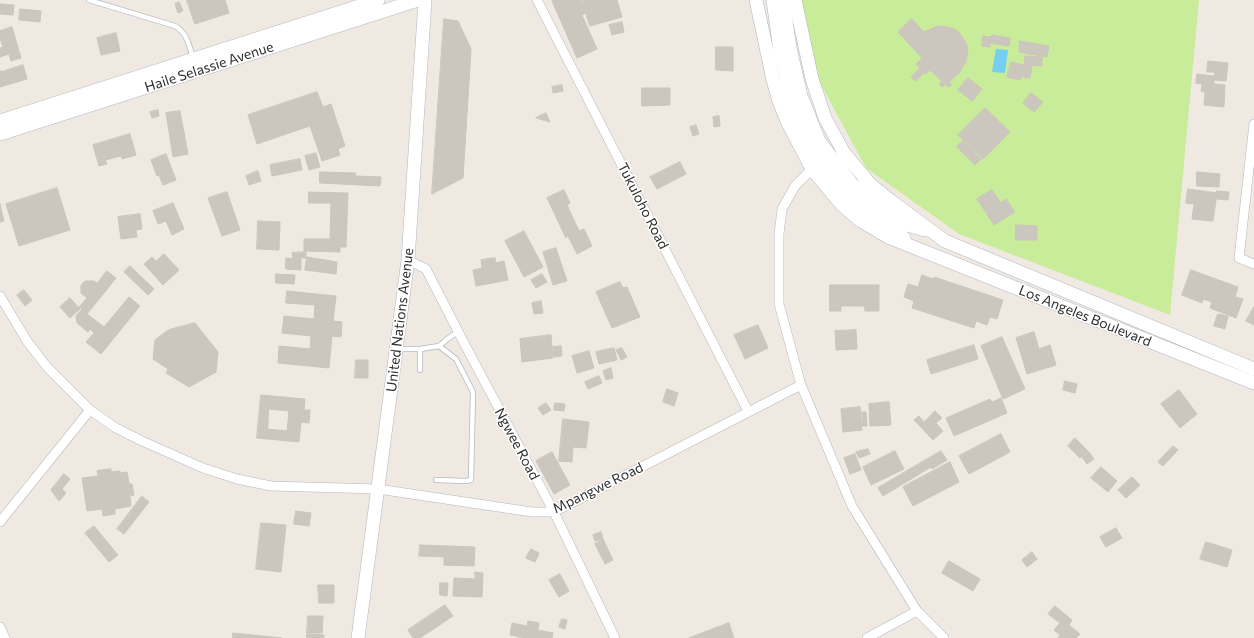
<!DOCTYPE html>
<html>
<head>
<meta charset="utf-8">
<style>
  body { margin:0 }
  canvas { display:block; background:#efe9e1 }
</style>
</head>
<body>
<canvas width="1254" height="638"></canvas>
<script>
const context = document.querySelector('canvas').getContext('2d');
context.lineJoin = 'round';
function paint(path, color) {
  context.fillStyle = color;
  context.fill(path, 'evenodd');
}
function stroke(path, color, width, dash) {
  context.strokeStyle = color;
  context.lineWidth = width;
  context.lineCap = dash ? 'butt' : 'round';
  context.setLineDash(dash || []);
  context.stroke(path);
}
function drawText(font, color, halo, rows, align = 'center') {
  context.font = font + ' Commissioner,sans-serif';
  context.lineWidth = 3;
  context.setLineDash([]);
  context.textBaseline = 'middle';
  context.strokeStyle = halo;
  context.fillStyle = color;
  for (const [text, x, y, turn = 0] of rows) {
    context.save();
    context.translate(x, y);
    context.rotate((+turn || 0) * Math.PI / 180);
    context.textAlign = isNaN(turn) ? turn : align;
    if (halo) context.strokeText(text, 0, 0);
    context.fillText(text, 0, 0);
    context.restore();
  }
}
const pitch = new Path2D(`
  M799,0H1199L1170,315L959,234L866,168L813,70Z`);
const water = new Path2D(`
  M996,49L1008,50L1005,73L992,72Z`);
const building = new Path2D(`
  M187,0H225L229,13L195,24Z
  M555,0H580L586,13L582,15L597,49L577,58L552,1Z
  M582,0H617L622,17L590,26Z
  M179,2L183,11L178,13L175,4Z
  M0,4L14,5L13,15L0,14Z
  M20,9L41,11L40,22L19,20Z
  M444,19L458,21L471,49L463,178L432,194Z
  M912,19L924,32L937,26L948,27L954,29L959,32L966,43L968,49L966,61L960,72L949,82L952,85L948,87L946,84L943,87L939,84L942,81L930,70L926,74L924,73L915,81L911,77L920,68L916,64L922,58L898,32Z
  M622,22L624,32L612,35L609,25Z
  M12,27L21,58L11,61L9,54L0,57V48L3,47L0,38V31Z
  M116,33L120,51L101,55L97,38Z
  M992,35L1010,38L1009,46L991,43Z
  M983,36L991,37L990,47L982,46Z
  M1020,41L1049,46L1047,57L1019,52Z
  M716,47H733V71L716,70Z
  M1025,56L1042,57V66L1025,65Z
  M1208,61L1228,63L1226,81L1214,80L1215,72H1207Z
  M1011,62L1024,65L1020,80L1007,77Z
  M23,65L27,79L0,87V70V72Z
  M1025,65L1032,66L1030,78L1022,77Z
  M1197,74L1214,76V84L1225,85L1224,107L1204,105L1205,92L1201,91L1202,84L1196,83Z
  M968,78L982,89L972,101L958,90Z
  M562,85L563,91L553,93L552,87Z
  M642,88H670V105L642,106Z
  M317,92L323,107L331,104L345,146L338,149L340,155L322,161L310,126L257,144L248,115Z
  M1031,93L1043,102L1034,112L1023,103Z
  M985,108L1010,132L983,159L958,135Z
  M158,110L159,116L152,118L150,112Z
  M180,111L188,154L173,157L166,113Z
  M546,113L550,122L536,118Z
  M719,116L720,126L714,127L713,117Z
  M696,125L699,134L693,136L690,127Z
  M130,134L136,155L122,159L121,156L105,160L107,164L99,166L93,145Z
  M963,141L981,159L975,165L957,147Z
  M316,153L320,167L309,170L305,156Z
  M166,154L176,180L163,185L159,175L157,176L151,160Z
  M300,159L302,170L272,176L270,165Z
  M680,162L686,174L657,189L650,177Z
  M258,171L261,181L249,185L246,176Z
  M320,172L356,173L355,176L381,177L380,186L320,183Z
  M1197,172L1220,174L1219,187L1197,186Z
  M57,188L70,230L19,246L6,204Z
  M1188,189L1217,193L1213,221L1192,219L1194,204L1186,203Z
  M564,190L570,203L567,205L579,231L584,229L592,246L577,254L568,236L566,238L547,198Z
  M992,190L1001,203L1006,199L1015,212L994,225L977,199Z
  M1217,191L1229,192L1228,200L1217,199Z
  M227,192L240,230L222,236L208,198Z
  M309,192L348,193L346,247H340V252L304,251V239H330L331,203H309Z
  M173,203L184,229L172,235L166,221L158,224L153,211Z
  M0,204L4,221L0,222Z
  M140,214L142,229L136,230L137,237L121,239L118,217Z
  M258,221L280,222L279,250L257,249Z
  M1016,225L1037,226V240H1016Z
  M524,231L543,267L524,277L505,241Z
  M556,248L567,281L553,285L543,252Z
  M306,252V258H293L292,253Z
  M164,254L179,270L163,285L144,264L152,257L156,261Z
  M307,257L337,262L336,274L305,270Z
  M286,258L301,259V270L286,269Z
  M495,258L496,263L504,261L508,280L476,286L473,270L482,268L481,260Z
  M130,266L154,289L148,295L124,272Z
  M1191,270L1238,287L1235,297L1243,299L1236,318L1210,308L1212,302L1203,299L1202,303L1182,295Z
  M107,271L116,278L87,314L104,327L129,297L140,306L101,354L86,342L94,333L90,329L88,332L77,323L76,316L82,309L79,307L87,298L81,293V285L85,281H94L97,283Z
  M276,274L295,275L294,284L276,283Z
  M542,274L547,282L536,288L531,280Z
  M922,275L933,279L934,277L1003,300L997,319L990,317L987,325L976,321L974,328L912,308L914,301L904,297L908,284L918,287Z
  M620,282L623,288L627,287L640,317L612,328L596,292Z
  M830,285H879V311H865L864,306H841V311H830Z
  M24,290L32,300L25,306L17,295Z
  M287,291L336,296L333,321L342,322L341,337L332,336L329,368L278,363L279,346L310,349L311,336L282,333L284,316L314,319L315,305L286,303Z
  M70,298L80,309L70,318L60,307Z
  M541,301L543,313L534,314L532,303Z
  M1254,307V325L1246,321Z
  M1218,314L1228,316L1225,329L1214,326Z
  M195,323L218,352L216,372L189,387L166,373L168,369L153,359L155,340L168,330Z
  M758,325L768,348L745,359L734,335Z
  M856,330L857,349L836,350L835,331Z
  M1034,332L1039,349L1050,345L1056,365L1027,374L1016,338Z
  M551,335L553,358L522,362L520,339Z
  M1002,337L1025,389L1003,399L981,346Z
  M974,345L978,359L931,374L927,360Z
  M561,346L562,356L554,357L553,347Z
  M614,348L617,360L599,364L596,352Z
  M622,348L627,357L621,360L616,350Z
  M589,351L594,368L577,373L572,356Z
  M356,360H368V378H355Z
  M611,368L613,378L606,380L603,371Z
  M599,376L602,383L588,389L585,382Z
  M1065,381L1077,384L1075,393L1063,390Z
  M667,389L678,393L674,406L663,402Z
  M1179,390L1197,414L1180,428L1161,404Z
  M261,395L305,399L304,410H310L309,423L301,422L299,442L257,438ZM269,409L289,411L287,431L268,429Z
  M1001,398L1007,413L954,436L946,418L990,399L992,402Z
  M889,402L891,425L870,426L869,404Z
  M546,403L551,410L543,415L538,408Z
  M555,403L565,404L564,411L554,410Z
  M860,407L862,430L843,432L841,409Z
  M935,411L942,418L936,423L943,431L933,440L914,420L919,416L924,422Z
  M862,412H866L867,426H863Z
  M563,419L589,422L586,448L573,447L572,462L559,461Z
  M1001,434L1010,452L969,474L959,456Z
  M1075,438L1088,451L1080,458L1068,446Z
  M1173,446L1178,450L1163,466L1158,462Z
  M868,449L870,454L859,458L856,452Z
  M895,451L904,469L871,485L863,467Z
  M941,451L947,460L932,469L931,467L883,496L878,488Z
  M552,452L570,485L554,494L536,461Z
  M1089,452L1094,459L1087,464L1082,457Z
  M855,454L861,470L850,474L844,458Z
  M950,462L959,482L913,506L903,487Z
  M1101,467L1117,481L1108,492L1091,478Z
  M111,469V472L120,471V473L127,472L129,484H132L134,495L130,496L131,506L115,509V514L103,516L102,509L87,511L82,478L98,476L97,471Z
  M64,474L70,479L62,489L66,493L59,501L51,490Z
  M1132,477L1140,485L1126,498L1118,490Z
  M142,496L149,502L124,534L117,529Z
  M296,511L311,513L309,526L294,524Z
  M261,523L286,525L281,572L256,569Z
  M94,526L118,555L109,562L85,533Z
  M1116,528L1122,538L1106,547L1100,537Z
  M601,532L603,539L595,541L593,535Z
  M603,539L613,560L605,564L595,544Z
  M1206,542L1232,550L1227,567L1200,559Z
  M420,545L475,547L474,566L444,565V557L419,556Z
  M531,549L539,553L535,562L526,558Z
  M1032,552L1037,559L1027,567L1022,560Z
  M949,561L980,579L973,591L942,573Z
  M475,572L483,573L482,597L453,596L454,578L475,579Z
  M560,574L569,591L559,597L549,580Z
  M440,583H448L447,596L440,595Z
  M318,585H334V603H319Z
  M445,605L453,616L420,638H413L408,630Z
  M1055,606L1072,620L1069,625L1080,634L1076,638H1058L1060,635L1054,630L1060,623L1048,614Z
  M308,616H323L322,633H307Z
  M562,619L567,620L565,629L559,627Z
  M528,621L539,623L538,630L553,633L552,638H525L510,635L512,623L527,626Z
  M729,623L734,638H689Z
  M233,633L282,638H233Z
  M307,634L324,635V638H307Z`);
const lane = new Path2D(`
  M89,0L175,26C187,33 189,45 193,58
  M439,346L450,337L458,332
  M398,349H420L439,346L456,359L473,392L471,480L466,481L436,480
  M420,370V349`);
const street = new Path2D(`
  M537,0L748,411
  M1254,124L1239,258L1254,264
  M812,169L795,186L782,209L779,234V304L801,385L852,506L917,611L944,638
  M408,260L426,269L464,343L554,512L615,638
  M0,296L27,341L47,367L90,410L116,428L142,441L203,468L237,479L271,486L378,489L532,512H554L801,385
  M0,522L90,410
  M0,627L5,638
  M867,638L917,611`);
const secondary = new Path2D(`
  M756,0L773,80L779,101L788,123L812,169L842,205L861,221L888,237L1254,383
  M773,0L780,51L791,100L810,147L845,191L876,219L904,238
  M783,0L790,48L801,96L819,141L852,184L882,210L907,225L925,230
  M795,0L812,79L825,118L844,153L870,184L891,201L945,241L1254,369
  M0,121L378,0
  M0,134L418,0
  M358,638L408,260L425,0`);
const streetNames = [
  ["Haile Selassie Avenue",209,67,-18],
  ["Tukuloho Road",643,206,63],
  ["Los Angeles Boulevard",1085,316,22],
  ["United Nations Avenue",400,320,-83],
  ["Ngwee Road",517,444,62],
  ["Mpangwe Road",598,488,-26]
];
paint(pitch, '#c9ec9a');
paint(water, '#75cff0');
paint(building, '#cbc7bf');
stroke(building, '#cbc5ba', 1);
stroke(lane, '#b4b7c1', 6);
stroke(street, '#b4b7c1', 10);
stroke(secondary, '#b4b7c1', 14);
stroke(lane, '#fff', 4.5);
stroke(street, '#fff', 9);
stroke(secondary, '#fff', 13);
drawText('14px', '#2e2e2e', '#fff', streetNames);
</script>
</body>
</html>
